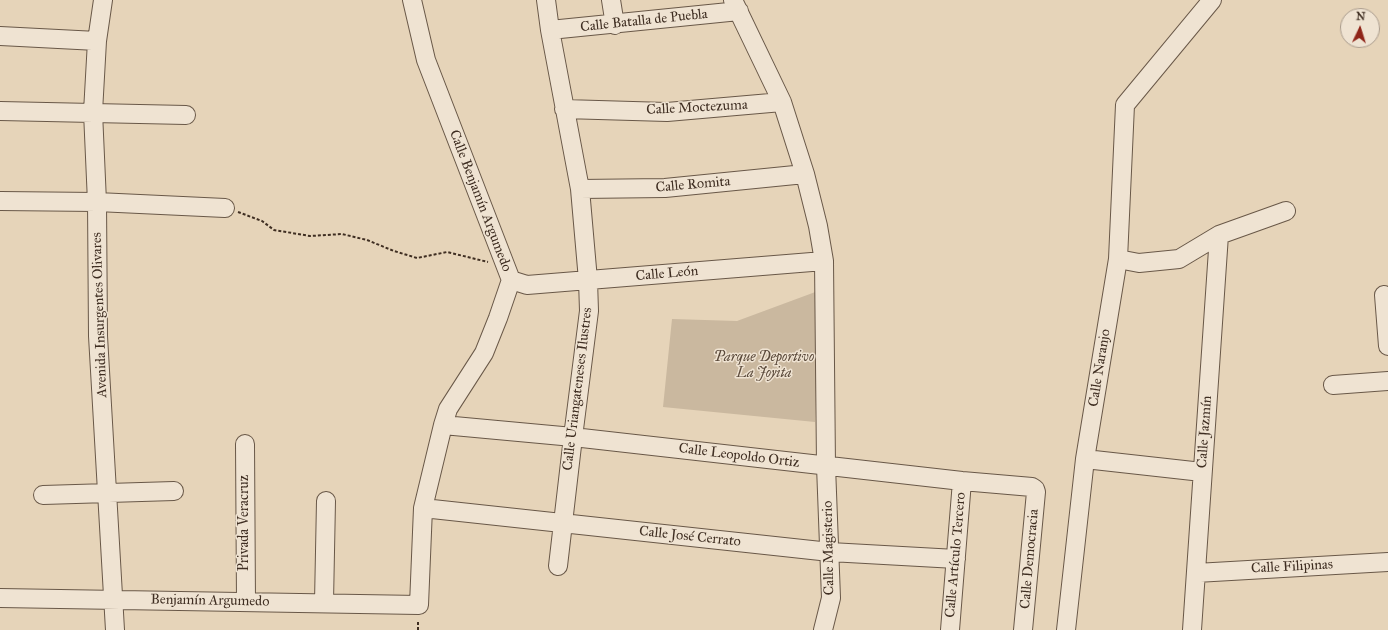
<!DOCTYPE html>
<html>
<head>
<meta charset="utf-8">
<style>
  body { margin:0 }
  #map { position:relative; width:1388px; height:630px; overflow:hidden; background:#e6d4b9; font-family:"IM FELL Great Primer",serif }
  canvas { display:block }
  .north { position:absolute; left:1340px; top:8px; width:40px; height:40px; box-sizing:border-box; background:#efe3d2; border:1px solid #a99b8c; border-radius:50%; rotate:4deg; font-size:11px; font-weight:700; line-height:16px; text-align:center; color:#3f2e22 }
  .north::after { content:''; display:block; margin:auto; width:14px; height:18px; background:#8f2418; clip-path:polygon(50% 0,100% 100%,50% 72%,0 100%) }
</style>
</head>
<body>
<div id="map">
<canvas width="1388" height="630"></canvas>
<div class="north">N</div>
</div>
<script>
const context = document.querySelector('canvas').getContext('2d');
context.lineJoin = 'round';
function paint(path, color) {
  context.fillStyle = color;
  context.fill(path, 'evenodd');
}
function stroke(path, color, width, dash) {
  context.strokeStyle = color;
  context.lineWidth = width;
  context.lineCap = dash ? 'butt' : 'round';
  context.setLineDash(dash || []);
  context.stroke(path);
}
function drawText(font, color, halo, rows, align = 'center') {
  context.font = font + ' "IM FELL Great Primer",serif';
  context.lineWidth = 3;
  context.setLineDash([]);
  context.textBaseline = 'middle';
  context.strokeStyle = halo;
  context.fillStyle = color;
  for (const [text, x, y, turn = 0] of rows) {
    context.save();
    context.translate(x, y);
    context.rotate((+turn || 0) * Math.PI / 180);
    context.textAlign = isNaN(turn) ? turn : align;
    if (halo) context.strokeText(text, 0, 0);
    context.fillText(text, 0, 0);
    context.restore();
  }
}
const green = new Path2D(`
  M818,291L815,422L663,407L672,319L737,321Z`);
const path = new Path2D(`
  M238,212L262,221L274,230L310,236L342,234L367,240L394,251L417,258L447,252L488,262
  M418,630V620`);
const minor = new Path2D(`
  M103,0L97,41L93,112L97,202L98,336L115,630
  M546,0L550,30L580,189L588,280L589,311L573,437L558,566
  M611,0L615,25
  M733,0L782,102L805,174L818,226L824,261L826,466L831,598L823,630
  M550,30L739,11
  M0,36L97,41
  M564,109L667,112L782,102
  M0,111L186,115
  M580,189L665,188L805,174
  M0,201L97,202L225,208
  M1118,259L1139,263L1179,259L1219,235L1286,211
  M511,280L527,285L824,261
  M1384,295L1388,346
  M1333,385L1388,381
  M443,425L573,437L962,481L1032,487L1035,489L1036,492L1023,630
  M245,444L246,601
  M1085,459L1202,472
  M43,495L174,491
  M423,508L830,552L956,559
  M1196,573L1388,562
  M0,598L419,605L423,508L443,425L448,409L484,353L498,318L511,280L426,60L412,0
  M324,602L326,501
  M950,630L962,481
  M1066,630L1085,459L1118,259L1125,105L1212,0
  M1192,630L1219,235`);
const streetNames = [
  ["Calle Batalla de Puebla",644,21,-6],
  ["Calle Moctezuma",697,108,-3],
  ["Calle Romita",693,185,-5],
  ["Calle Benjamín Argumedo",480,201,69],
  ["Calle León",667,274,-5],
  ["Avenida Insurgentes Olivares",100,315,-92],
  ["Calle Naranjo",1100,368,-81],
  ["Calle Uriangateneses Ilustres",578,389,-83],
  ["Calle Jazmín",1205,432,-86],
  ["Calle Leopoldo Ortiz",739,456,7],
  ["Privada Veracruz",245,523,-90],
  ["Calle José Cerrato",690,537,6],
  ["Calle Magisterio",829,548,-91],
  ["Calle Artículo Tercero",956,555,-85],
  ["Calle Democracia",1030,559,-85],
  ["Calle Filipinas",1292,567,-3],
  ["Benjamín Argumedo",210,601,1]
];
const parkNames = [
  ["Parque Deportivo",764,358],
  ["La Joyita",764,374]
];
paint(green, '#cab89f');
stroke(minor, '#695848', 20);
stroke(path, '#3f2e22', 2, [3, 2]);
stroke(minor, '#efe3d2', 18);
drawText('14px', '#3f2e22', '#efe3d2', streetNames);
drawText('italic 14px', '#5b4a3b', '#efe3d2', parkNames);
</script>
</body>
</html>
